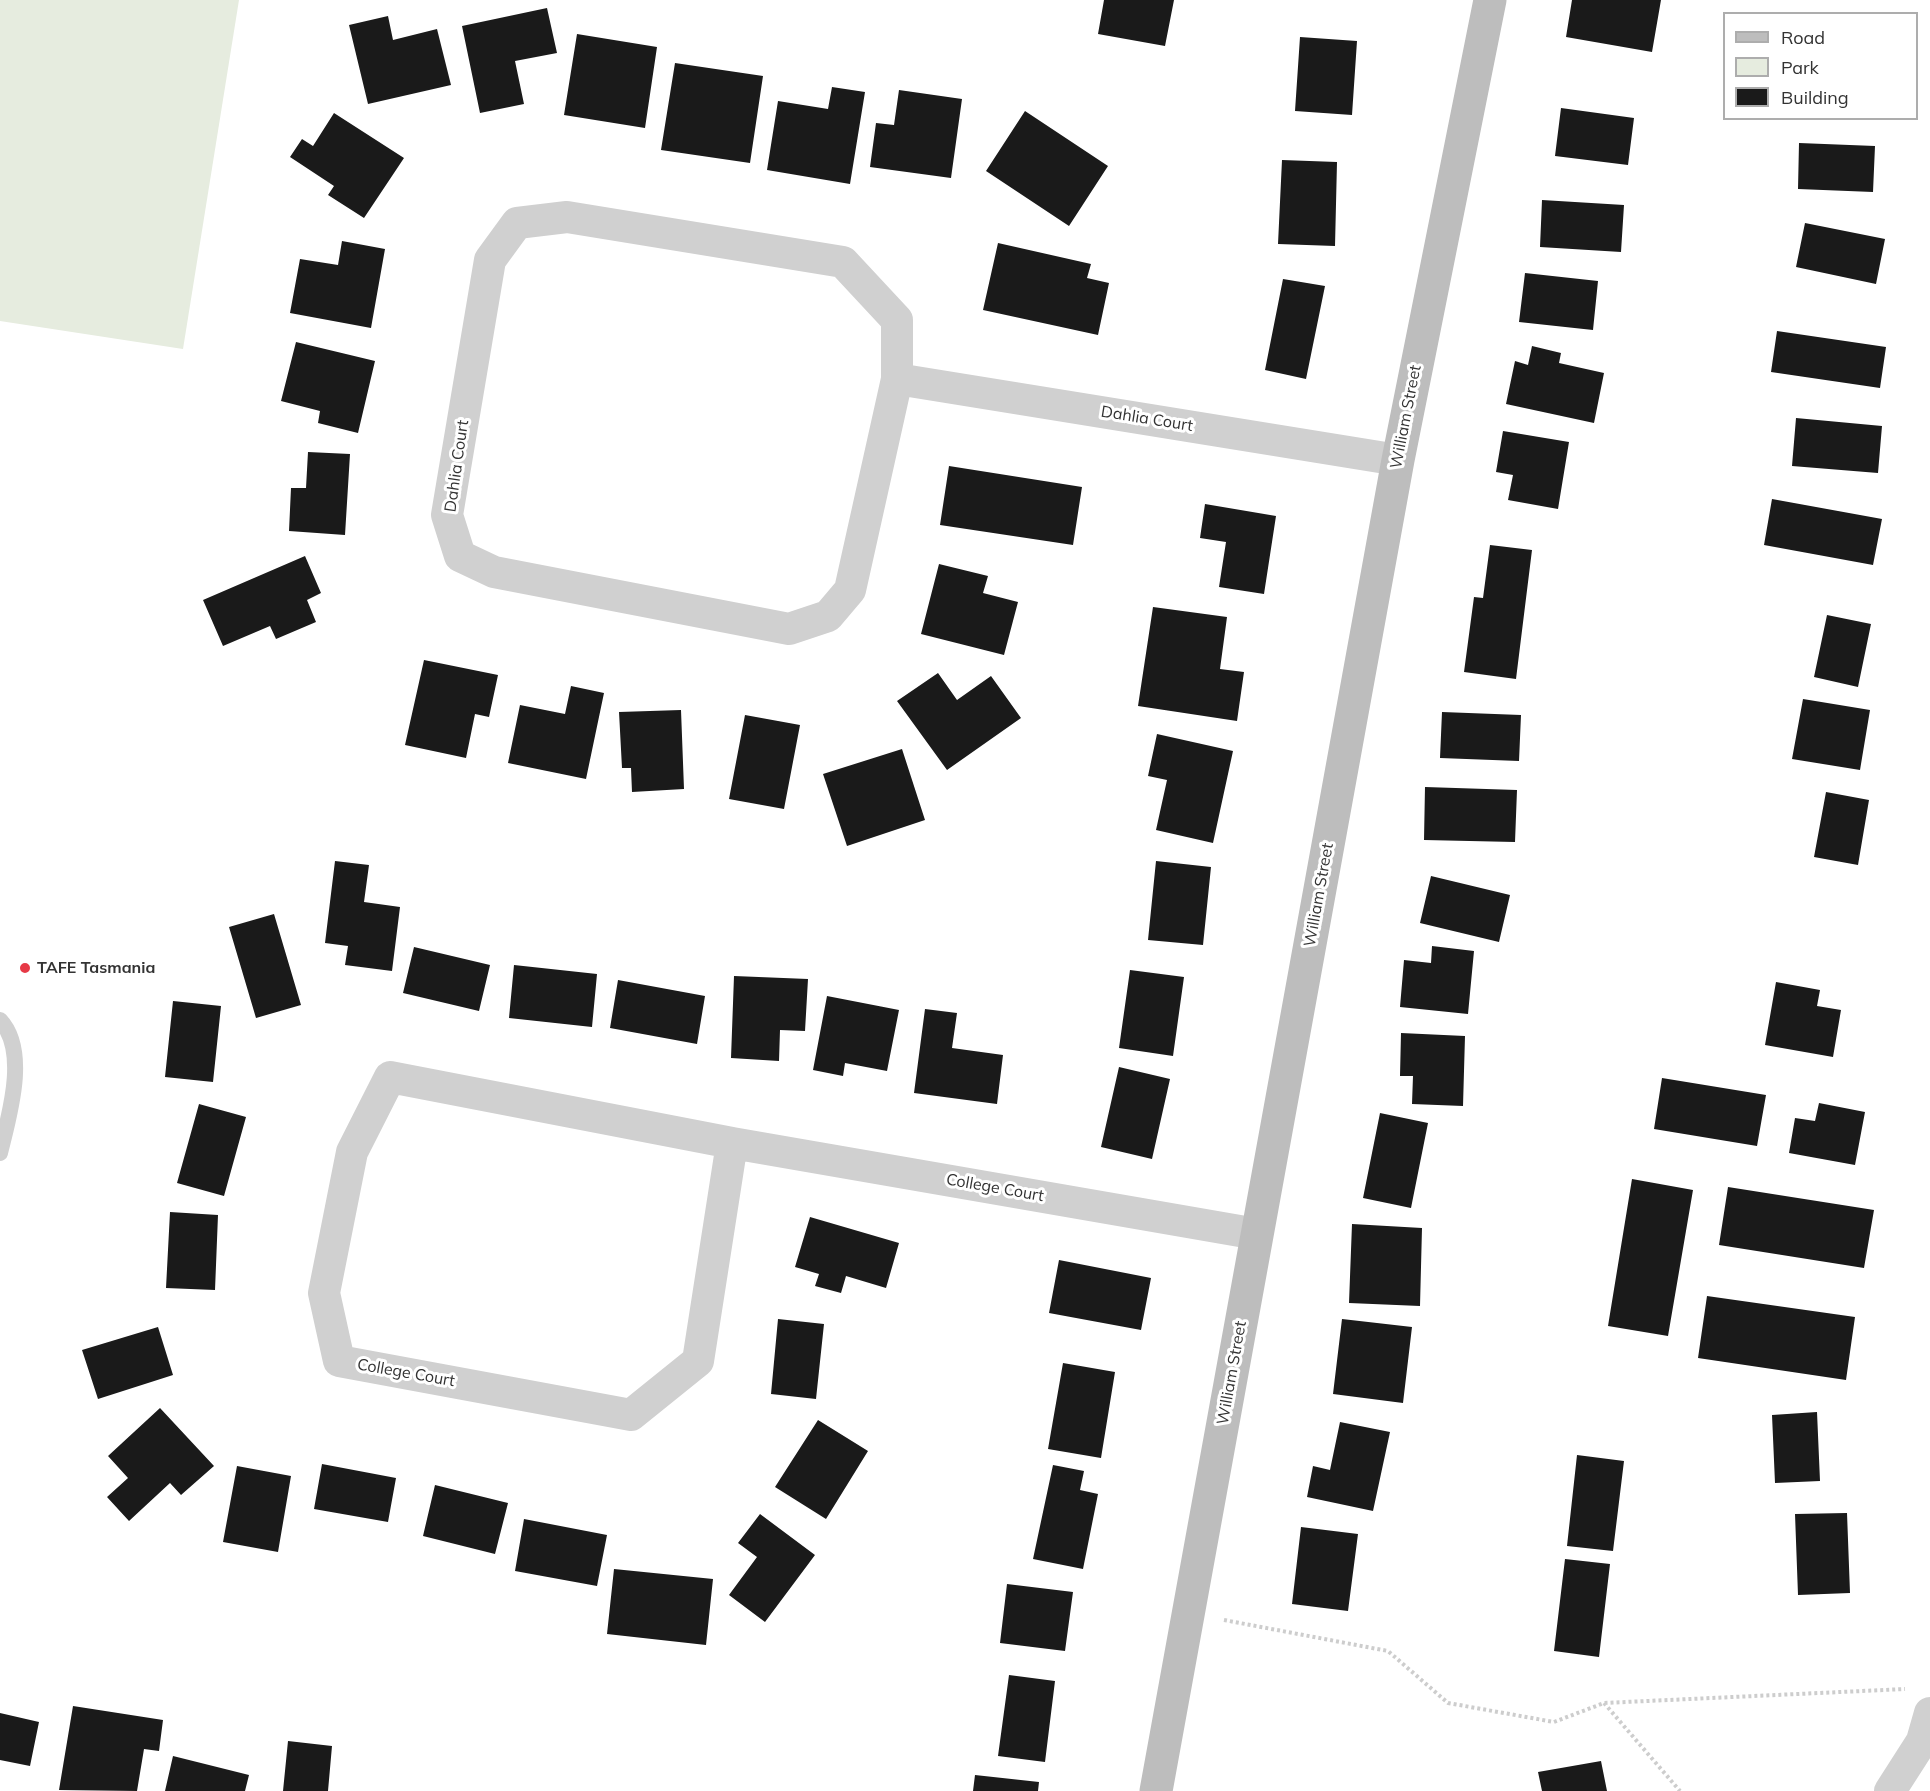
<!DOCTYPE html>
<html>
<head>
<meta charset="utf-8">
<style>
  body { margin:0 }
  #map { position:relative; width:1930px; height:1791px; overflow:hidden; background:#fff; font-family:Mulish,sans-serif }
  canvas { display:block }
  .legend { position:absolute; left:1723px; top:12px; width:195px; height:108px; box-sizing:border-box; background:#fff; border:2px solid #adadad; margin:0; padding:8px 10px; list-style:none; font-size:18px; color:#333 }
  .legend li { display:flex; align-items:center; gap:12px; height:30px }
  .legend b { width:30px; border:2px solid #adadad }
</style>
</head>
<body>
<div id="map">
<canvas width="1930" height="1791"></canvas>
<ul class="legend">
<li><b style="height:8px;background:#bdbdbd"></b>Road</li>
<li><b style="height:16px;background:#e6ecdf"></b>Park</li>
<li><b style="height:16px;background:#1a1a1a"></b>Building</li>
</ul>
</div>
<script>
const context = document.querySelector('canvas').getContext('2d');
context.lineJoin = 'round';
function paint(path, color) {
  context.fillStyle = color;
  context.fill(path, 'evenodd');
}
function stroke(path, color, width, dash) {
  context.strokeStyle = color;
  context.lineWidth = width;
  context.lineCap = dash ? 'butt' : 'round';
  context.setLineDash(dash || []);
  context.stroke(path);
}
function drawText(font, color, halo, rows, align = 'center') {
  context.font = font + ' Mulish,sans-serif';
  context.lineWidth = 6;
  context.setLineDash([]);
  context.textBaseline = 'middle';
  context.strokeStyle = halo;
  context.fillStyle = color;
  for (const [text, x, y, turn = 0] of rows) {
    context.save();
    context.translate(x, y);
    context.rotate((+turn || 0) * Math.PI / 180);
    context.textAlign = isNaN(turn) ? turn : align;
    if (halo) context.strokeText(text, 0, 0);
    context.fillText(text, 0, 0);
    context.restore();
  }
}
const green = new Path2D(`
  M0,0H239L183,349L0,321Z`);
const building = new Path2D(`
  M1104,0H1174L1165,46L1098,34Z
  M1572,0H1661L1652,52L1566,37Z
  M547,8L557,53L515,61L524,104L480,113L462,26Z
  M388,16L393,40L437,29L451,85L368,104L349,25Z
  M577,34L657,47L645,128L564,115Z
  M1300,37L1357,41L1352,115L1295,111Z
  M675,63L763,76L750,163L661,150Z
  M832,87L865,92L850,184L767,170L778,101L828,109Z
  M899,90L962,99L951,178L870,167L876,123L894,125Z
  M1561,108L1634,118L1628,165L1555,156Z
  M1025,111L1108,166L1069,226L986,171Z
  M334,113L404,158L364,218L328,195L334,186L290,157L302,139L313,146Z
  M1799,143L1875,146L1873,192L1798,189Z
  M1282,160L1337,162L1335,246L1278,244Z
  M1542,200L1624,205L1621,252L1540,247Z
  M1805,223L1885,239L1876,284L1796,267Z
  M342,241L385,249L371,328L290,313L300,259L338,265Z
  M998,243L1091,264L1087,278L1109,283L1098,335L983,310Z
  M1525,273L1598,281L1593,330L1519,322Z
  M1283,279L1325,286L1306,379L1265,370Z
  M1777,331L1886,347L1880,388L1771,372Z
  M296,342L375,361L358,433L318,423L320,411L281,401Z
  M1532,346L1561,353L1559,363L1604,373L1594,423L1506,404L1515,361L1528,365Z
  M1796,418L1882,426L1878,473L1792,466Z
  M1503,431L1569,442L1558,509L1508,500L1513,475L1496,472Z
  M308,452L350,454L345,535L289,531L291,488H306Z
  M949,466L1082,487L1073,545L940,525Z
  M1772,499L1882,519L1873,565L1764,545Z
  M1205,504L1276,516L1264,594L1219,587L1226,542L1200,538Z
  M1490,545L1532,550L1516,679L1464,672L1474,597L1483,598Z
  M305,556L321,593L307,600L316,622L276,639L270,626L223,646L203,600Z
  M939,564L988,576L983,593L1018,602L1004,655L921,634Z
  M1153,607L1227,617L1220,669L1244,672L1237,721L1138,706Z
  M1827,615L1871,624L1858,687L1814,677Z
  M424,660L498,675L489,717L475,714L466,758L405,745Z
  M938,673L957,700L991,676L1021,718L947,770L897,701Z
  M571,686L604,693L586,779L508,763L520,705L565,714Z
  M1803,699L1870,710L1860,770L1792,759Z
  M681,710L684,789L632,792L631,768H622L619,712Z
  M1442,712L1521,715L1519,761L1440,758Z
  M745,715L800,725L784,809L729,799Z
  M1157,734L1233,751L1213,843L1156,830L1167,780L1148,776Z
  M902,749L925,820L847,846L823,774Z
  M1425,787L1517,790L1515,842L1424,840Z
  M1826,792L1869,800L1858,865L1814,857Z
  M335,861L369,865L364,902L400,907L392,971L345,965L348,946L325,943Z
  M1156,861L1211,867L1203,945L1148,940Z
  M1431,876L1510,895L1499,942L1420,923Z
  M274,914L301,1005L256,1018L229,927Z
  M1432,946L1474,951L1468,1014L1400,1007L1404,960L1431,963Z
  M414,947L490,965L479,1011L403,993Z
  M514,965L597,974L592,1027L509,1018Z
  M1130,970L1184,977L1173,1056L1119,1048Z
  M734,976L808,979L805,1031L780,1030L779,1061L731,1058Z
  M618,980L705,996L697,1044L610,1028Z
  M1776,982L1820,990L1817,1006L1841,1010L1833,1057L1765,1045Z
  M827,996L899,1010L887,1071L845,1063L843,1076L813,1070Z
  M173,1001L221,1006L213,1082L165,1077Z
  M925,1009L957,1013L952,1048L1003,1055L997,1104L914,1093Z
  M1401,1033L1465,1036L1463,1106L1412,1104L1413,1076H1400Z
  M1119,1067L1170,1079L1152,1159L1101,1147Z
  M1662,1078L1766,1095L1757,1146L1654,1129Z
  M1819,1103L1865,1112L1855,1165L1789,1153L1795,1118L1815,1121Z
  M199,1104L246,1117L224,1196L177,1183Z
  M1380,1113L1428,1123L1411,1208L1363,1198Z
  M1632,1179L1693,1190L1668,1336L1608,1326Z
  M1728,1187L1874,1210L1864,1268L1719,1245Z
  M170,1212L218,1215L215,1290L166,1288Z
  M810,1217L899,1243L886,1288L846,1276L841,1293L815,1286L819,1274L795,1267Z
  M1352,1224L1422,1228L1420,1306L1349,1303Z
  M1059,1260L1151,1278L1141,1330L1049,1313Z
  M1707,1296L1855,1317L1846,1380L1698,1358Z
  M778,1319L824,1324L816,1399L771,1394Z
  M1342,1319L1412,1327L1403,1403L1333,1394Z
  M158,1327L173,1375L98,1399L82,1350Z
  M1063,1363L1115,1372L1101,1458L1048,1449Z
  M160,1408L214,1466L181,1495L170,1483L129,1521L107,1497L128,1478L108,1456Z
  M1817,1412L1820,1481L1775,1483L1772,1415Z
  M818,1420L868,1451L826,1519L775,1487Z
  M1340,1422L1390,1432L1373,1511L1307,1497L1313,1466L1330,1470Z
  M1577,1455L1624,1461L1613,1551L1567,1546Z
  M322,1464L396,1478L388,1522L314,1509Z
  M1053,1465L1084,1471L1080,1490L1098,1494L1083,1569L1033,1559Z
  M237,1466L291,1476L278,1552L223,1542Z
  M435,1485L508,1503L495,1554L423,1536Z
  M1847,1513L1850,1593L1798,1595L1795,1514Z
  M760,1514L815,1555L765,1622L729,1595L757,1557L738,1543Z
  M524,1519L607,1535L597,1586L515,1571Z
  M1301,1527L1358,1534L1348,1611L1292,1604Z
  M1565,1559L1610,1564L1599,1657L1554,1651Z
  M614,1569L713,1579L706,1645L607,1634Z
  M1007,1584L1073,1592L1065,1651L1000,1643Z
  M1009,1675L1055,1681L1045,1762L998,1756Z
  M73,1706L163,1720L159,1751L144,1749L137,1791L59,1790Z
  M0,1713L39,1722L30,1766L0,1760Z
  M288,1741L332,1746L328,1791H283Z
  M173,1756L249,1775L245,1791H165Z
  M1601,1761L1607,1791H1542L1538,1772Z
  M975,1775L1039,1782L1038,1791H973Z`);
const path = new Path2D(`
  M1224,1620L1388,1651L1448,1703L1554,1722L1604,1703L1905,1689
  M1604,1703L1680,1791`);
const service = new Path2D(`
  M0,1020C29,1051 9,1116 0,1153`);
const minor = new Path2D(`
  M897,379V320L843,262L567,217L517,223L490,260L447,515L460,556L494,572L789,629L828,616L850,590L897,379L1398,460
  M390,1077L732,1143L698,1361L631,1415L339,1361L324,1293L352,1152Z
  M732,1143L1257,1234
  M1890,1791L1922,1741L1930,1713`);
const secondary = new Path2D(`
  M1156,1791L1398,460L1490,0`);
const markers = [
  [25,968,6,"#e63946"]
];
const streetNames = [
  ["William Street",1406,417,-79],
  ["Dahlia Court",1147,419,9],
  ["Dahlia Court",457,466,-82],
  ["William Street",1319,895,-80],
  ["College Court",995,1188,10],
  ["College Court",406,1373,10],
  ["William Street",1232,1373,-80]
];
const poiNames = [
  ["TAFE Tasmania",37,968]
];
paint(green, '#e6ecdf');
paint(building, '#1a1a1a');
stroke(path, '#cdcdcd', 4, [3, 3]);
stroke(service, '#d0d0d0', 16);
stroke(minor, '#d0d0d0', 32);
stroke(secondary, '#bdbdbd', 33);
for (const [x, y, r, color] of markers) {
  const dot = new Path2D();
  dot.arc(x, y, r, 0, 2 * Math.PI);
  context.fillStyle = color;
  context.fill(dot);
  stroke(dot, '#fff', 2);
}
drawText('16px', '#333', '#fff', streetNames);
drawText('bold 16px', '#333', '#fff', poiNames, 'left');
</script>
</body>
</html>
